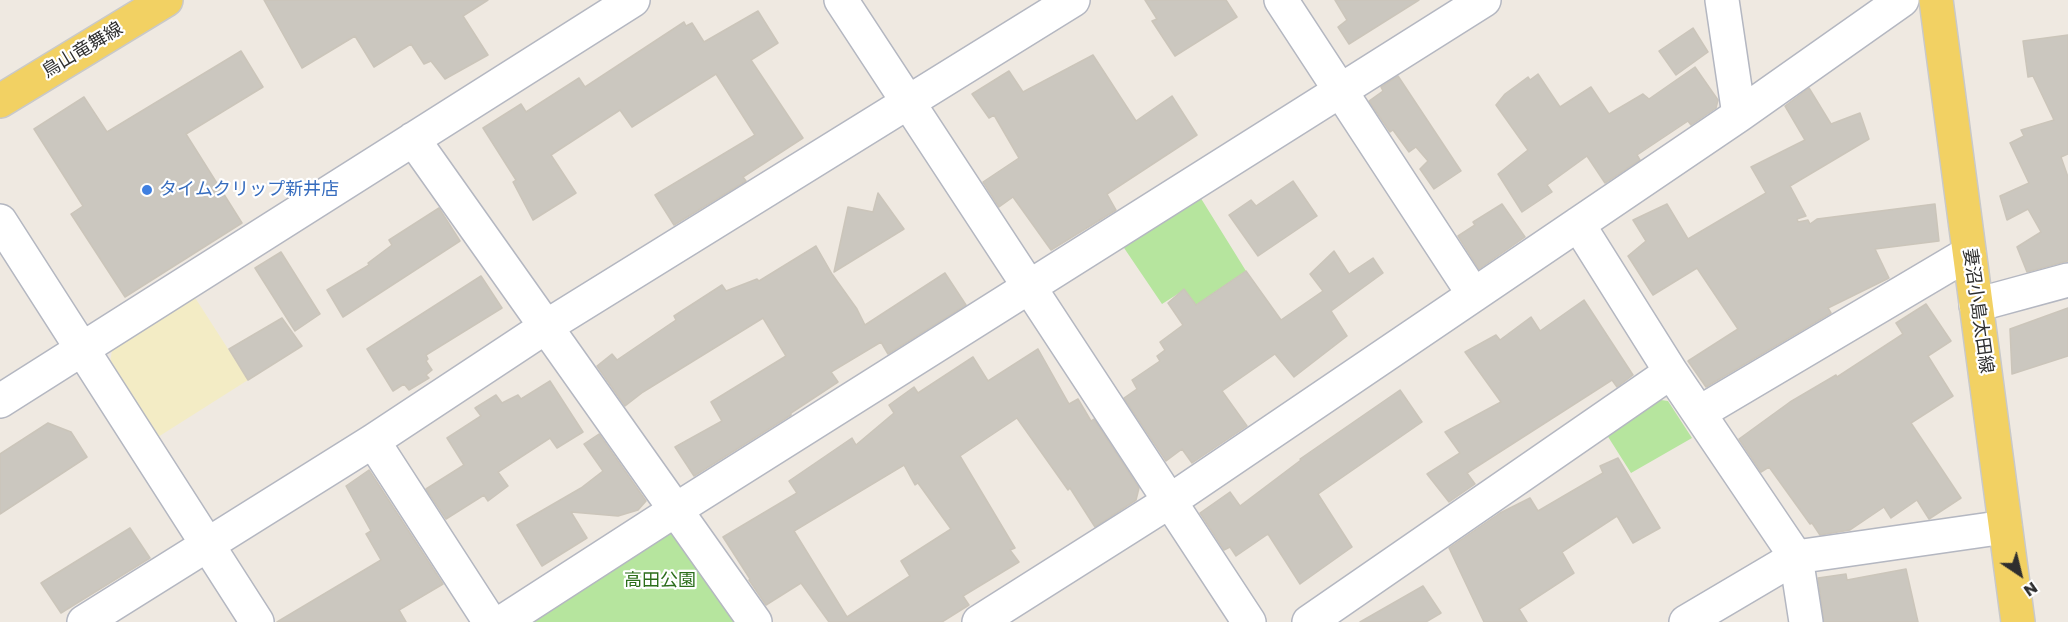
<!DOCTYPE html>
<html>
<head>
<meta charset="utf-8">
<style>
  body { margin:0 }
  #map { position:relative; width:2068px; height:622px; overflow:hidden; background:#efe9e1; font-family:Poppins,sans-serif }
  canvas { display:block }
  .north { position:absolute; left:1990px; top:544px; width:60px; height:60px; -webkit-text-stroke:4px #fff; paint-order:stroke; rotate:145deg; font-size:16px; font-weight:700; line-height:24px; text-align:center; color:#2e2e2e }
  .north::after { content:''; display:block; margin:auto; width:21px; height:27px; background:#2e2e2e; clip-path:polygon(50% 0,100% 100%,50% 72%,0 100%) }
</style>
</head>
<body>
<div id="map">
<canvas width="2068" height="622"></canvas>
<div class="north">N</div>
</div>
<script>
const context = document.querySelector('canvas').getContext('2d');
context.lineJoin = 'round';
function paint(path, color) {
  context.fillStyle = color;
  context.fill(path, 'evenodd');
}
function stroke(path, color, width, dash) {
  context.strokeStyle = color;
  context.lineWidth = width;
  context.lineCap = dash ? 'butt' : 'round';
  context.setLineDash(dash || []);
  context.stroke(path);
}
function drawText(font, color, halo, rows, align = 'center') {
  context.font = font + ' Poppins,"Noto Sans JP",sans-serif';
  context.lineWidth = 4.5;
  context.setLineDash([]);
  context.textBaseline = 'middle';
  context.strokeStyle = halo;
  context.fillStyle = color;
  for (const [text, x, y, turn = 0] of rows) {
    context.save();
    context.translate(x, y);
    context.rotate((+turn || 0) * Math.PI / 180);
    context.textAlign = isNaN(turn) ? turn : align;
    if (halo) context.strokeText(text, 0, 0);
    context.fillText(text, 0, 0);
    context.restore();
  }
}
const green = new Path2D(`
  M1197,192L1246,271L1196,305L1184,290L1162,304L1120,242Z
  M1654,399L1668,401L1692,438L1631,473L1605,432Z
  M665,530L677,532L741,622H520Z`);
const sand = new Path2D(`
  M194,296L248,380L158,437L110,363L112,350Z`);
const building = new Path2D(`
  M264,0H488L463,16L488,55L445,79L431,61L424,64L411,44L374,67L355,36L302,68Z
  M1145,0H1226L1237,17L1175,56L1152,21L1157,19Z
  M1335,0H1419L1349,44L1338,27L1347,20Z
  M758,11L778,43L751,60L803,138L743,177L746,181L674,225L655,195L755,135L716,74L632,127L620,110L551,155L576,193L533,220L513,182L516,180L483,128L521,104L526,112L579,78L585,87L684,22L686,26L692,23L704,42Z
  M1693,28L1708,52L1676,75L1659,51Z
  M2068,35V154L2061,157L2068,177V261L2027,272L2017,247L2041,232L2028,209L2007,220L2000,196L2029,183L2010,143L2024,136L2021,130L2054,120L2033,76L2028,77L2023,41Z
  M241,51L263,87L186,134L242,223L125,297L71,214L83,206L34,129L84,97L107,132Z
  M1093,55L1136,121L1172,96L1197,135L1107,194L1116,210L1051,250L1013,197L999,207L983,182L1019,158L994,115L989,118L972,94L1009,71L1023,92Z
  M1695,67L1718,100L1716,108L1691,125L1688,121L1637,155L1640,160L1605,183L1587,156L1547,185L1552,192L1522,212L1498,174L1528,150L1496,105L1505,94L1528,77L1530,80L1538,74L1560,107L1591,87L1609,114L1643,94L1649,99Z
  M1398,76L1461,171L1434,189L1420,169L1428,161L1416,147L1409,152L1393,130L1390,132L1369,101L1383,91L1381,87Z
  M1809,88L1831,124L1860,113L1869,139L1790,186L1806,216L1797,219L1798,222L1808,220L1810,224L1817,219L1935,204L1939,241L1875,249L1889,278L1828,308L1831,313L1706,387L1688,361L1738,329L1697,268L1653,295L1628,256L1646,241L1633,220L1667,204L1688,239L1766,193L1751,167L1805,140L1785,106Z
  M1293,181L1317,216L1258,256L1229,215L1251,200L1256,206Z
  M878,193L904,229L834,272L848,207L873,212Z
  M1502,204L1525,237L1479,269L1458,236L1475,225L1473,222Z
  M439,208L460,241L343,317L327,290L369,265L368,263L392,245L389,240Z
  M816,246L832,274L857,309L865,325L945,273L966,305L888,354L881,342L831,372L838,382L791,413V415L694,476L675,447L722,421L711,402L786,356L763,318L643,392L625,406L597,366L612,354L617,360L676,320L674,316L722,285L726,291L757,279L759,281Z
  M1334,251L1349,274L1373,258L1383,273L1331,311L1347,336L1294,377L1275,354L1222,391L1247,426L1192,463L1182,449L1166,461L1124,398L1137,389L1132,380L1160,361L1157,356L1165,350L1160,342L1183,325L1168,303L1184,289L1196,305L1246,271L1281,320L1323,291L1310,274Z
  M281,252L320,314L295,331L255,268Z
  M481,276L502,308L426,355L428,359L426,361L432,370L426,375L429,378L409,390L404,384L393,391L367,349Z
  M1584,300L1633,375L1617,387L1612,380L1467,473L1475,484L1449,502L1427,474L1460,453L1445,432L1501,402L1465,352L1496,335L1500,340L1531,317L1540,331Z
  M1926,304L1951,341L1928,356L1953,396L1911,423L1961,498L1929,519L1917,500L1891,518L1884,507L1850,530L1820,535L1812,523L1810,524L1769,467L1761,472L1739,439L1790,402L1836,375L1837,377L1903,334L1896,323Z
  M2068,308V356L2012,374L2010,329Z
  M282,318L302,346L248,380L229,349Z
  M1038,349L1069,404L1078,399L1091,421L1094,419L1139,488L1136,500L1095,527L1070,488L1068,490L1017,418L960,456L1015,548L1010,550L1019,562L963,596L969,605L942,622H829L801,583L766,605L749,580L750,579L723,537L797,493L789,481L852,438L856,445L894,413L889,405L914,387L918,393L973,357L988,381ZM904,465L915,485L918,483L951,529L901,561L910,576L847,617L794,531Z
  M550,381L583,432L557,448L550,438L498,472L508,486L488,501L484,495L446,519L426,489L464,465L447,438L481,416L475,408L496,395L502,403L518,395L521,399Z
  M1400,390L1422,422L1318,494L1352,547L1300,584L1268,534L1236,556L1230,547L1224,550L1200,513L1230,492L1240,506L1301,460L1300,459Z
  M48,423L71,432L87,457L0,514V454Z
  M599,434L646,501L638,510L618,516L571,512L587,538L542,566L517,525L581,488L603,471L584,444Z
  M1618,458L1660,528L1633,543L1617,516L1562,552L1574,573L1519,609L1527,622H1484L1449,548L1500,513L1530,498L1538,511L1603,473L1600,466Z
  M369,470L443,584L399,610L406,622H277L381,560L366,534L371,531L346,486Z
  M130,528L150,558L61,613L41,583Z
  M1906,569L1918,622H1824L1818,578L1846,574L1847,580Z
  M1423,586L1441,613L1426,622H1360Z`);
const minor = new Path2D(`
  M841,0L1249,622
  M1281,0L1474,295
  M1722,0L1739,115
  M413,139L755,622
  M0,221L257,622
  M1578,224L1671,372L1796,557L1806,622
  M1976,305L2068,280
  M0,401L633,0
  M1699,413L1969,253
  M373,441L490,622
  M84,622L373,441L547,326L1073,0
  M502,622L677,509L1484,0
  M979,622L1170,501L1739,115L1902,0
  M1309,622L1671,372
  M1686,622L1796,557L2005,527`);
const major = new Path2D(`
  M1936,0L2018,622
  M0,101L166,0`);
const markers = [
  [147,190,6,"#3f7fe0"]
];
const streetNames = [
  ["鳥山竜舞線",83,51,-31],
  ["妻沼小島太田線",1977,311,82]
];
const shopNames = [
  ["タイムクリップ新井店",159,190]
];
const parkNames = [
  ["高田公園",660,581]
];
paint(green, '#b6e59e');
paint(sand, '#f3ecc5');
paint(building, '#cbc7bf');
stroke(building, '#cbc5ba', 1.5);
stroke(minor, '#b4b7c1', 36);
stroke(major, '#c9c9c9', 36);
stroke(minor, '#fff', 33);
stroke(major, '#f2d163', 33);
for (const [x, y, r, color] of markers) {
  const dot = new Path2D();
  dot.arc(x, y, r, 0, 2 * Math.PI);
  context.fillStyle = color;
  context.fill(dot);
  stroke(dot, '#fff', 2);
}
drawText('18px', '#2e2e2e', '#fff', streetNames);
drawText('18px', '#366cbe', '#fff', shopNames, 'left');
drawText('18px', '#2c6e1b', '#fff', parkNames);
</script>
</body>
</html>
